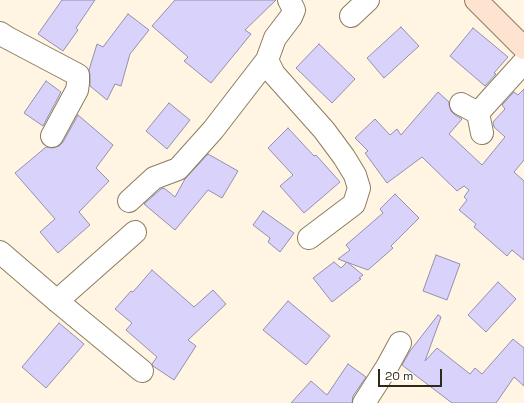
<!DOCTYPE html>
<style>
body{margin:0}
#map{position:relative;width:524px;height:403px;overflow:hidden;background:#fff5e2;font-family:"Space Grotesk",sans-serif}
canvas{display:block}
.scale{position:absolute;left:378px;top:369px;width:64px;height:18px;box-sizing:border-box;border:2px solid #2f291d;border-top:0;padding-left:5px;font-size:12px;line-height:14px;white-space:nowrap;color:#2f291d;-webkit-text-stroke:3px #fff;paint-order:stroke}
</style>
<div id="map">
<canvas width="524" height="403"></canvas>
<div class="scale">20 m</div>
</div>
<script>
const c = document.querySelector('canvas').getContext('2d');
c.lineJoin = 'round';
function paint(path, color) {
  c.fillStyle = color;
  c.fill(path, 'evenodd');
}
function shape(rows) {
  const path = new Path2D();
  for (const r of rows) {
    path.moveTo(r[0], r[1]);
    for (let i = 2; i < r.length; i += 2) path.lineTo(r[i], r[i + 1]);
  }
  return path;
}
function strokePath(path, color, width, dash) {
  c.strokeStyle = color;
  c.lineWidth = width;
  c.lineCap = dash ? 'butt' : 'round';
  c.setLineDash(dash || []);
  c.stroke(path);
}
const building = shape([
 [62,0,95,0,76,28,78,30,63,51,38,34,62,0],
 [175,0,276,0,245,30,251,34,211,83,184,61,188,57,152,26,175,0],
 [128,14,149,30,130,54,121,86,115,84,107,100,90,86,90,75,89,70,97,44,103,47,128,14],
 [401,27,419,46,384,78,367,58,401,27],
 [473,28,508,57,494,73,496,74,485,86,450,56,473,28],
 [319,44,355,79,332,103,296,68,319,44],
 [46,81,61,92,43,126,24,113,46,81],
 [524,89,524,160,514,172,524,181,524,260,512,250,507,256,474,227,476,224,459,210,467,200,464,197,469,190,464,186,457,191,422,157,387,183,365,153,368,151,355,138,375,119,390,135,397,129,401,135,438,92,449,102,449,105,451,111,455,115,462,119,449,134,482,165,505,137,494,127,493,122,505,109,502,105,514,92,518,95,524,89],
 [169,103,190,120,167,149,146,131,169,103],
 [78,115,113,145,96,168,109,181,79,212,90,225,58,253,40,232,55,219,15,173,46,147,52,148,59,146,63,142,78,115],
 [288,128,314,156,316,155,340,182,304,213,280,186,293,175,268,148,288,128],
 [208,154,238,171,222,198,208,190,175,230,144,204,161,189,164,188,175,197,185,179,208,154],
 [395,194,419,218,391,246,393,248,368,270,338,259,350,250,346,245,383,213,380,209,395,194],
 [263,211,294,233,280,252,268,242,270,238,253,225,263,211],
 [436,255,460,264,447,300,423,291,436,255],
 [334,262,341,268,347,262,363,275,359,278,361,279,332,302,313,278,334,262],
 [152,270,194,307,213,290,226,304,188,340,196,346,174,380,153,366,152,364,157,357,126,330,132,323,115,309,131,291,133,292,152,270],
 [498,282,516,299,486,332,468,315,498,282],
 [288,301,330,336,306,365,263,330,288,301],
 [438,315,441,317,425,361,437,348,470,374,475,368,482,374,513,339,524,348,524,386,514,377,496,403,452,403,402,365,410,351,438,315],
 [59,323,84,344,46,388,22,367,59,323],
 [348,364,366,377,353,396,352,403,291,403,311,381,327,395,348,364]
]);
const street = shape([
 [289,0,294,10,291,17,275,38,267,60,274,74,324,130,344,157,355,175,359,188,354,204,309,238],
 [351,16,368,0],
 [0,33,6,37,78,75,78,83,77,90,52,136],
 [461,104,478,113],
 [482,133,478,113,524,62],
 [129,201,154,178,178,169,213,130,267,60],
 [0,252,57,301,142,371],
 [57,301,135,232],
 [364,403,387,367,400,343]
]);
const secondary = shape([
 [476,0,524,48]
]);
paint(building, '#d9d2fa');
strokePath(building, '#948fae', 1);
strokePath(street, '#8c7d60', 24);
strokePath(secondary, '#8c7d60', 24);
strokePath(street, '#fff', 22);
strokePath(secondary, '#fee3d0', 22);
</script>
